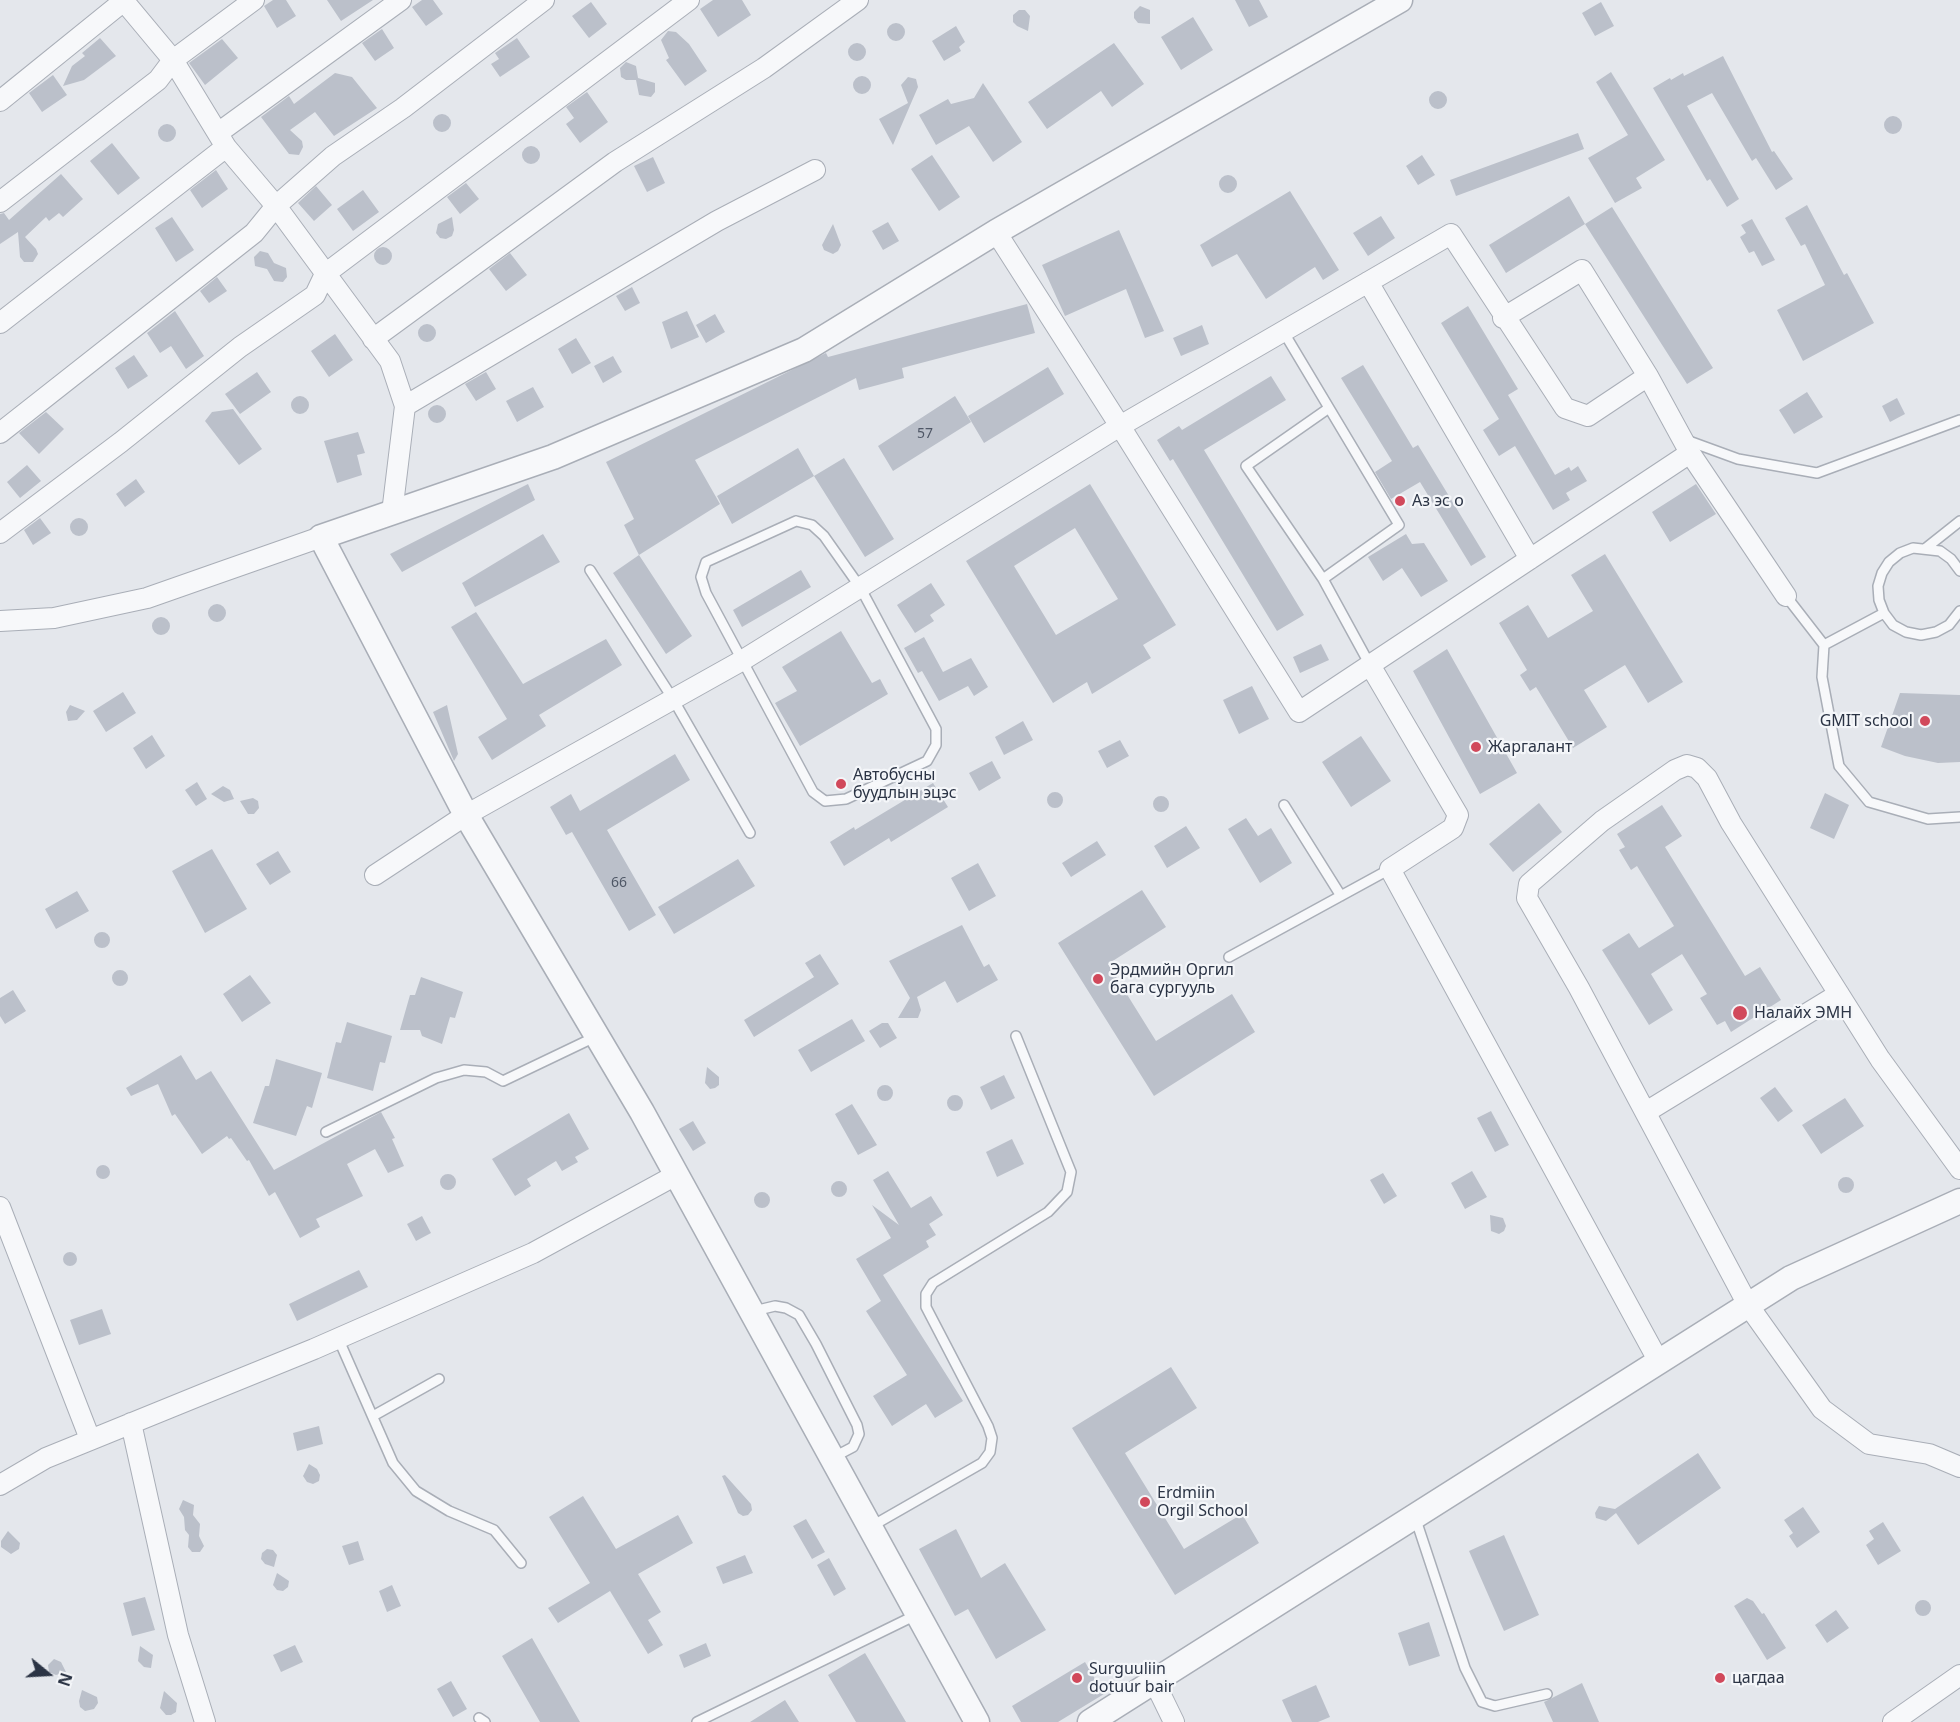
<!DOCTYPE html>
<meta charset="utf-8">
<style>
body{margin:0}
#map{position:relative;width:1960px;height:1722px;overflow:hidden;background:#e4e7ec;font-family:"Noto Sans",sans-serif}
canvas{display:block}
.north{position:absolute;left:18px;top:1644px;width:60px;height:60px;-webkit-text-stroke:4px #f4f6f9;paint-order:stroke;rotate:108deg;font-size:16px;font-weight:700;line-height:24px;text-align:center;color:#2b3445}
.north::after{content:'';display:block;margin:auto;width:21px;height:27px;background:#2b3445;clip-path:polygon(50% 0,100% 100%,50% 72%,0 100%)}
</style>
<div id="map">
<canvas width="1960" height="1722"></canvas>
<div class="north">N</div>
</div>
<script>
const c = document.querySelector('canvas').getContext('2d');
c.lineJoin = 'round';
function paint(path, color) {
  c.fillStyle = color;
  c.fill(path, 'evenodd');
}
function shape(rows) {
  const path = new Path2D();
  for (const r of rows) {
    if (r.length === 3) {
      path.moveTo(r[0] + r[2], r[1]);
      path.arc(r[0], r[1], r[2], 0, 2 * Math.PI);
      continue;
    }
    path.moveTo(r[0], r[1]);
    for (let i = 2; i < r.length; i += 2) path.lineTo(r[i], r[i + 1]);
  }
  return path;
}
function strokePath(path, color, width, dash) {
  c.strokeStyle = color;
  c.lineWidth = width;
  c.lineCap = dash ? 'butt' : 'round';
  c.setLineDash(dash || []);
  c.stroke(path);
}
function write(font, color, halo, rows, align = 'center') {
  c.font = font + ' "Noto Sans",sans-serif';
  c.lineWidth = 4.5;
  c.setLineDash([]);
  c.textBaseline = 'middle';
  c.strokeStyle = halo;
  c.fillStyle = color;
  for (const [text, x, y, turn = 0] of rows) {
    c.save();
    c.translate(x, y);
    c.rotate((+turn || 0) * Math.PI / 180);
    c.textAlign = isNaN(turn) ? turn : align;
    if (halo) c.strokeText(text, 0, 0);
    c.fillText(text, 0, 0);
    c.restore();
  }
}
const building = shape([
 [273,0,286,0,296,16,277,28,264,6],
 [327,0,373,0,341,21],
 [422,0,433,0,443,14,426,26,412,7],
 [713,0,742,0,751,15,718,37,700,9],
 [1235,0,1259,0,1268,17,1249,27],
 [591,2,607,24,589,38,572,16],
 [1601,2,1614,26,1595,36,1582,13],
 [1140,6,1150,10,1150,24,1138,23,1134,18,1134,12],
 [1019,10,1025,10,1030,16,1028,31,1017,26,1013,22,1013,15],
 [1193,17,1213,50,1181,70,1161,37],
 [896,32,9],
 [956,26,965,42,959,47,961,51,944,61,932,41],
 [382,29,394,48,375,61,362,43],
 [668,31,676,32,689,44,707,71,685,86,666,60,669,58,661,40],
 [100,38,116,56,84,80,63,86,72,66,85,56,82,53],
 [517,38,530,57,500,77,491,64,499,59,495,53],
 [222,39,238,58,205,85,189,63],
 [857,52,9],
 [1114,43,1144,84,1112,107,1101,91,1047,129,1028,102],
 [1723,56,1772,152,1774,151,1793,179,1776,190,1756,158,1752,161,1712,93,1687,106,1739,199,1727,207,1710,179,1707,181,1653,88,1670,78,1671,80,1683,73,1684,76],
 [626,62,636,66,638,78,655,83,655,92,651,97,639,95,636,80,626,80,621,77,620,68],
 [1611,72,1665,160,1636,178,1642,188,1615,203,1588,158,1628,135,1596,82],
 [335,73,352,77,377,108,334,136,315,112,290,130,302,141,303,147,299,155,289,154,261,117,289,96,294,104],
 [53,75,67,95,42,112,29,93],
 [862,85,9],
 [908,77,916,79,918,87,893,145,879,119,908,103,901,85],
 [983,83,1022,142,993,162,969,126,936,145,919,115,948,99,951,104,974,98],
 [1438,100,9],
 [587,92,608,122,580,143,566,124,574,118,566,107],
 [442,123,9],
 [1893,125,9],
 [167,133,9],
 [1578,133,1584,149,1456,196,1450,180],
 [112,143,140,178,118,195,90,161],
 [531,155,9],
 [932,155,960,197,939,211,911,169],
 [1422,155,1435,175,1418,185,1406,166],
 [653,157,665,183,647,192,634,166],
 [216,170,228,189,202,208,190,190],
 [61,174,83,199,63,217,59,213,49,221,46,217,25,237,36,249,38,254,33,262,24,262,20,257,18,232,0,244,0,214,4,213,9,220],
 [1228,184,9],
 [466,183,479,199,460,214,447,197],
 [316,186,332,205,314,221,298,203],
 [363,190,379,212,353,231,337,209],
 [1290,191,1339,270,1323,280,1315,267,1266,299,1237,254,1212,267,1200,245],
 [1569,196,1585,224,1506,273,1489,245],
 [1807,205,1844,275,1847,273,1874,323,1803,361,1777,310,1825,285,1805,244,1801,246,1785,218],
 [1612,207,1713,368,1687,384,1585,224],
 [1381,216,1395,238,1368,256,1353,233],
 [172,217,194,250,176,262,155,228],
 [452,217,454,230,452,236,446,239,440,238,436,233,438,224],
 [1752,219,1775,260,1762,266,1754,251,1749,253,1740,237,1746,233,1741,225],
 [888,222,899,241,883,250,872,231],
 [833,224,841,245,838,251,833,254,824,250,822,245],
 [1119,230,1164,331,1145,338,1126,289,1065,316,1042,265],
 [383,256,9],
 [260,251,268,253,274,263,286,268,287,277,283,282,274,281,267,269,255,266,254,257],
 [510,253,527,275,506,291,489,269],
 [217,277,227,291,209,303,200,291],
 [632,287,640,303,625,311,616,296],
 [1027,304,1035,333,902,368,904,378,859,390,856,378,695,460,720,504,639,555,624,525,634,519,606,462,826,353,828,357],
 [1468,306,1518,389,1508,395,1555,475,1569,467,1571,471,1578,466,1587,481,1566,493,1570,500,1553,510,1515,446,1499,456,1483,430,1499,419,1441,323],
 [175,311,204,356,186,369,171,346,160,353,147,333],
 [687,311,699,337,671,349,662,322],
 [715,314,725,332,706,343,696,325],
 [427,333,9],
 [1202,325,1209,344,1181,356,1173,338],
 [335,334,353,360,329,377,311,351],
 [576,338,591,363,572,374,558,349],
 [134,355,148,376,128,389,115,368],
 [613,356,622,372,603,383,594,366],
 [1363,365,1413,448,1418,445,1486,557,1471,566,1420,482,1391,499,1375,472,1392,461,1341,378],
 [1048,367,1064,394,984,443,968,416],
 [257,372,271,392,240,414,225,394],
 [486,372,496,389,476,401,465,384],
 [1271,376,1286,400,1204,450,1304,615,1277,631,1173,459,1170,461,1157,440,1179,426,1182,430],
 [533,387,544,407,517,422,506,401],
 [1807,392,1823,417,1794,434,1779,410],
 [300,405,9],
 [955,396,971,422,893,471,878,446],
 [1897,398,1905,414,1890,422,1882,406],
 [437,414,9],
 [233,409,262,449,239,465,205,421,212,412],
 [46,412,64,429,39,454,19,433],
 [358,432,365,453,357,455,362,475,337,483,324,441],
 [798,448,814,476,732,524,717,496],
 [844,458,894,539,865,557,814,476],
 [27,465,41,481,20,498,7,482],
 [136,479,145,492,125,507,116,494],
 [528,484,535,500,402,572,390,554],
 [1090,484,1176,625,1143,645,1151,658,1092,694,1087,682,1053,703,966,561],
 [1075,528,1118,599,1056,635,1014,566],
 [1696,484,1716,514,1670,542,1652,512],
 [79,527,9],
 [40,518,51,533,33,545,24,530],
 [543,534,560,562,475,607,462,583],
 [1406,534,1412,544,1424,543,1448,581,1421,597,1402,568,1383,581,1368,557],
 [1605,554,1683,682,1648,703,1625,665,1584,690,1607,727,1573,748,1536,687,1530,691,1520,675,1527,670,1499,623,1528,605,1548,638,1593,611,1571,575],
 [639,555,692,636,666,654,613,573],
 [801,570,811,587,742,627,733,610],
 [931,583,945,605,930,615,934,621,915,633,897,605],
 [217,613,9],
 [476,612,523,684,606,639,622,665,539,715,546,726,492,760,478,737,507,719,451,627],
 [161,626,9],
 [841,631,872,683,880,679,888,694,800,746,775,703,797,691,782,667],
 [924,637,943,672,971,658,988,687,974,696,968,686,939,701,922,671,918,673,904,648],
 [1321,644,1329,660,1300,673,1293,657],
 [1447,649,1517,773,1480,794,1413,671],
 [1252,686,1269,719,1239,734,1223,700],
 [123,692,136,713,106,732,93,711],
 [1900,693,1960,695,1960,762,1938,763,1905,756,1881,747],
 [70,705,85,711,77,720,68,721,66,712],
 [447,705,458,754,454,761,433,712],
 [1023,721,1033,740,1004,755,995,737],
 [152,735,165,756,146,769,133,748],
 [1361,736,1391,781,1351,807,1322,762],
 [1120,740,1129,756,1107,768,1098,751],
 [675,754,690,780,607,830,656,915,629,931,572,832,566,835,550,807,571,794,580,811],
 [992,761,1001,778,979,791,969,773],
 [197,782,207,799,196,806,185,790],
 [933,783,948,807,891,842,889,838,844,866,830,842,854,827,855,830],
 [223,786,230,790,234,799,224,802,211,794],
 [1055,800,8],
 [1825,793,1849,805,1834,839,1810,828],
 [1161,804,8],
 [253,798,258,801,259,808,254,814,248,814,240,801],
 [1539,803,1562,832,1513,872,1489,844],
 [1662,805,1682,836,1665,847,1745,976,1760,967,1781,1000,1731,1032,1725,1021,1717,1025,1700,998,1707,994,1682,954,1651,974,1673,1010,1649,1025,1602,950,1629,933,1639,948,1674,926,1637,866,1631,870,1619,850,1625,847,1617,834],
 [1246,818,1258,836,1271,828,1292,863,1260,883,1228,829],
 [1186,826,1200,848,1167,868,1154,846],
 [1097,841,1106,855,1071,877,1062,863],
 [212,849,247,909,205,933,172,871],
 [278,851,291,872,270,885,256,864],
 [738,859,755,886,674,934,658,907],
 [978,863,996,896,969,911,951,878],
 [1142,890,1166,927,1108,964,1156,1041,1232,994,1255,1032,1154,1096,1058,943],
 [77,891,89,911,56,929,45,909],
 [962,925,984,967,989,964,998,980,957,1003,945,981,917,997,921,1010,918,1018,898,1018,910,998,889,961],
 [102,940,8],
 [820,954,839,984,754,1037,744,1020,814,977,805,963],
 [120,978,8],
 [250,975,271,1003,242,1022,223,994],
 [421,977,463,992,455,1018,450,1017,442,1044,422,1036,420,1030,400,1030,410,995,415,995],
 [13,990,26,1011,5,1024,0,1016,0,998],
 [852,1019,865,1041,811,1072,798,1050],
 [347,1022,392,1036,385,1063,380,1062,373,1091,327,1078,336,1042,341,1043],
 [882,1023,888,1023,897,1038,880,1048,869,1031],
 [181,1055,196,1080,211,1071,274,1170,381,1112,395,1138,392,1139,404,1166,388,1173,375,1149,347,1164,363,1196,316,1219,320,1227,300,1238,275,1192,269,1196,249,1160,247,1161,231,1138,229,1139,227,1136,202,1154,175,1114,172,1116,158,1084,131,1096,126,1088],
 [276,1059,322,1073,312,1108,307,1106,296,1136,253,1123,265,1086,269,1086],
 [707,1067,719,1077,719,1085,715,1088,710,1089,705,1083],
 [1004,1075,1015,1098,991,1110,980,1087],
 [885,1093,8],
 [1775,1087,1793,1111,1778,1122,1760,1098],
 [955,1103,8],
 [1845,1098,1864,1126,1821,1154,1802,1125],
 [852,1104,877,1145,858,1155,835,1114],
 [1491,1111,1509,1145,1495,1152,1477,1118],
 [569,1113,589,1149,575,1157,578,1162,562,1171,556,1161,527,1179,531,1186,515,1196,492,1159],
 [693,1121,706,1143,693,1151,679,1129],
 [1012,1139,1024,1164,997,1177,986,1152],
 [103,1172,7],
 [888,1171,911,1208,931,1196,943,1215,929,1224,936,1235,926,1241,929,1247,883,1275,963,1401,935,1418,926,1404,892,1426,873,1396,907,1375,866,1311,881,1301,856,1259,891,1238,872,1205,899,1225,873,1180],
 [1472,1171,1487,1197,1465,1209,1451,1183],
 [1383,1173,1397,1196,1384,1204,1370,1180],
 [448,1182,8],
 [1846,1185,8],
 [839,1189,8],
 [762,1200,8],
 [1490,1215,1503,1218,1506,1226,1504,1231,1499,1234,1491,1231],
 [422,1216,431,1233,416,1241,407,1224],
 [70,1259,7],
 [359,1270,368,1287,297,1321,289,1304],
 [102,1309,111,1334,79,1345,70,1320],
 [1171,1367,1197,1408,1125,1453,1184,1549,1242,1514,1259,1543,1175,1595,1072,1428],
 [319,1426,323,1444,297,1451,293,1433],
 [1698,1453,1721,1488,1638,1545,1616,1513,1606,1521,1596,1518,1595,1513,1599,1506,1615,1509],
 [309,1464,317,1469,320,1475,319,1481,313,1484,307,1482,303,1476],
 [725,1475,751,1504,752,1510,748,1515,743,1516,738,1513,722,1476],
 [583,1496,616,1549,678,1515,693,1543,638,1574,661,1612,648,1620,663,1645,648,1654,610,1591,558,1623,548,1608,590,1583,549,1517],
 [183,1500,194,1505,193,1515,200,1524,199,1536,204,1546,200,1552,192,1552,188,1547,189,1535,185,1530,184,1517,179,1509],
 [1803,1507,1820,1532,1797,1548,1789,1536,1793,1533,1784,1520],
 [806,1519,825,1552,812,1559,793,1526],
 [1883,1522,1901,1551,1878,1565,1866,1545,1874,1539,1869,1531],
 [956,1529,981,1578,1005,1563,1046,1630,996,1659,968,1609,955,1616,919,1549],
 [8,1531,20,1543,19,1549,11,1554,1,1547,1,1541],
 [1504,1535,1539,1615,1504,1631,1469,1551],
 [358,1541,364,1560,349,1565,342,1546],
 [267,1549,273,1550,277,1555,274,1567,265,1564,261,1559,262,1553],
 [745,1555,753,1573,723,1584,716,1567],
 [829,1558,846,1589,834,1596,817,1565],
 [277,1573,289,1581,288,1587,283,1591,277,1590,273,1585],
 [392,1585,401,1606,387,1612,379,1591],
 [145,1597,155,1630,132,1636,123,1603],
 [1747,1598,1753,1601,1762,1614,1764,1613,1786,1648,1767,1660,1734,1606],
 [1923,1608,8],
 [1836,1610,1849,1628,1827,1643,1815,1625],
 [1429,1622,1440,1656,1409,1666,1398,1633],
 [532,1638,580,1722,540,1722,502,1656],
 [706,1643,711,1656,684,1668,679,1655],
 [295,1645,303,1662,281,1672,273,1655],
 [140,1646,153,1655,151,1668,144,1667,138,1661],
 [865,1653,906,1722,856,1722,828,1675],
 [54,1659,61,1662,66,1672,56,1675,49,1672,48,1665],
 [1085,1662,1104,1694,1058,1722,1021,1722,1012,1706],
 [451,1681,467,1709,453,1717,437,1689],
 [1582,1683,1599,1722,1553,1722,1544,1702],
 [1316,1685,1330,1717,1318,1722,1292,1722,1282,1700],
 [82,1690,97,1697,98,1703,94,1709,85,1711,80,1707,79,1701],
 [164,1691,177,1703,176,1712,171,1715,166,1715,160,1708],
 [785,1700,799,1722,750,1722]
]);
const service = shape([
 [1283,331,1399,525,1323,579,1370,665],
 [1686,440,1738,459,1817,473,1960,420],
 [796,521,812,525,824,536,860,587,936,729,936,745,927,761,846,799,825,801,813,792,706,593,701,577,706,562,796,521],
 [1926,548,1960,521],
 [590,570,673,699,750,833],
 [1960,571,1951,559,1940,551,1913,548,1900,553,1889,562,1882,573,1878,586,1879,600,1884,613,1893,625,1906,632,1921,635,1936,632,1949,625,1960,611],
 [1323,579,1246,466,1329,408],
 [1786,596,1824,645,1884,613],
 [1824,645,1822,677,1839,766,1869,802,1928,819,1960,817],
 [1284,805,1341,896],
 [1229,957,1390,869],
 [326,1132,436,1078,464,1070,486,1072,503,1081,595,1037],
 [754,1311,775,1306,786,1308,799,1315,816,1344,857,1425,859,1434,853,1447,834,1457],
 [338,1338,393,1463,416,1491,449,1511,494,1530,521,1563],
 [373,1416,439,1379],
 [1415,1517,1465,1668,1482,1702,1495,1706,1547,1694],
 [872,1526,982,1463,990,1452,992,1438,988,1426,926,1307,926,1294,933,1283,1048,1212,1067,1192,1071,1172,1016,1036],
 [479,1718,485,1722],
 [697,1722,918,1614]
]);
const minor = shape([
 [123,0,173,60,226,147,276,206,390,361,405,406,392,513],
 [0,101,125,0],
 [218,133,401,0],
 [0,202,158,80,173,60,254,0],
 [1368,282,1530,559],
 [1503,318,1582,270,1648,376],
 [0,323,226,147],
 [373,339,615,162,764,68,858,0],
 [405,406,717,221,815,170],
 [0,433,254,233,276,206,333,156,403,108,544,0],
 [1690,453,1786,596],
 [0,533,121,442,240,347,315,295,325,274,689,0],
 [0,621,54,618,147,598,321,537],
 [1370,665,1458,815,1453,828,1390,869,1659,1362],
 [375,875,466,815,743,660,1120,426,1451,234,1565,408,1588,416,1648,376,1690,453,1299,712,1120,426,996,232],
 [1646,1112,1839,994],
 [1960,1169,1880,1059,1731,823,1707,778,1697,768,1687,765,1675,770,1602,821,1529,884,1527,898,1579,988,1748,1305,1822,1409,1869,1444,1929,1454,1960,1467],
 [0,1207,90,1439],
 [131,1423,178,1635,205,1722],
 [0,1485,46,1458,314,1349,533,1253,676,1175],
 [1154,1681,1174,1722],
 [1893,1722,1960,1675]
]);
const tertiary = shape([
 [977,1722,642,1112,466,815,321,537,553,457,804,350,996,232,1400,0],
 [1090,1722,1791,1278,1960,1201]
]);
const markers = [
 [1400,501,6,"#d1495b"],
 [1925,721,6,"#d1495b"],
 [1476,747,6,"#d1495b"],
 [841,784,6,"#d1495b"],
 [1098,979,6,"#d1495b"],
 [1740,1013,8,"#d1495b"],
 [1145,1502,6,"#d1495b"],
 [1077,1678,6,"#d1495b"],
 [1720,1678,6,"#d1495b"]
];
const numberNames = [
 ["57",925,434],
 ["66",619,883]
];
const poiNames = [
 ["Аз эс о",1412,501],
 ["GMIT school",1913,721,"right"],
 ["Жаргалант",1488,747],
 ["Автобусны",853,775],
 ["буудлын эцэс",853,793],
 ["Эрдмийн Оргил",1110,970],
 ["бага сургууль",1110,988],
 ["Налайх ЭМН",1754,1013],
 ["Erdmiin",1157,1493],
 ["Orgil School",1157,1511],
 ["Surguuliin",1089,1669],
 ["dotuur bair",1089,1687],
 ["цагдаа",1732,1678]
];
paint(building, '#bbc0ca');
strokePath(service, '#a9aeb7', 12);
strokePath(minor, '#a9aeb7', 22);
strokePath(tertiary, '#a9aeb7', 27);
strokePath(service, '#f7f8fa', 9);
strokePath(minor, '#f7f8fa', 20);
strokePath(tertiary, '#f7f8fa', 24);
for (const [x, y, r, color] of markers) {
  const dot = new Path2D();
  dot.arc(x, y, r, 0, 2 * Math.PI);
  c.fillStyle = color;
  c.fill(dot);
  strokePath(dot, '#f4f6f9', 2);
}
write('14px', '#4f5766', null, numberNames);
write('16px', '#2b3445', '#f4f6f9', poiNames, 'left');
</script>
